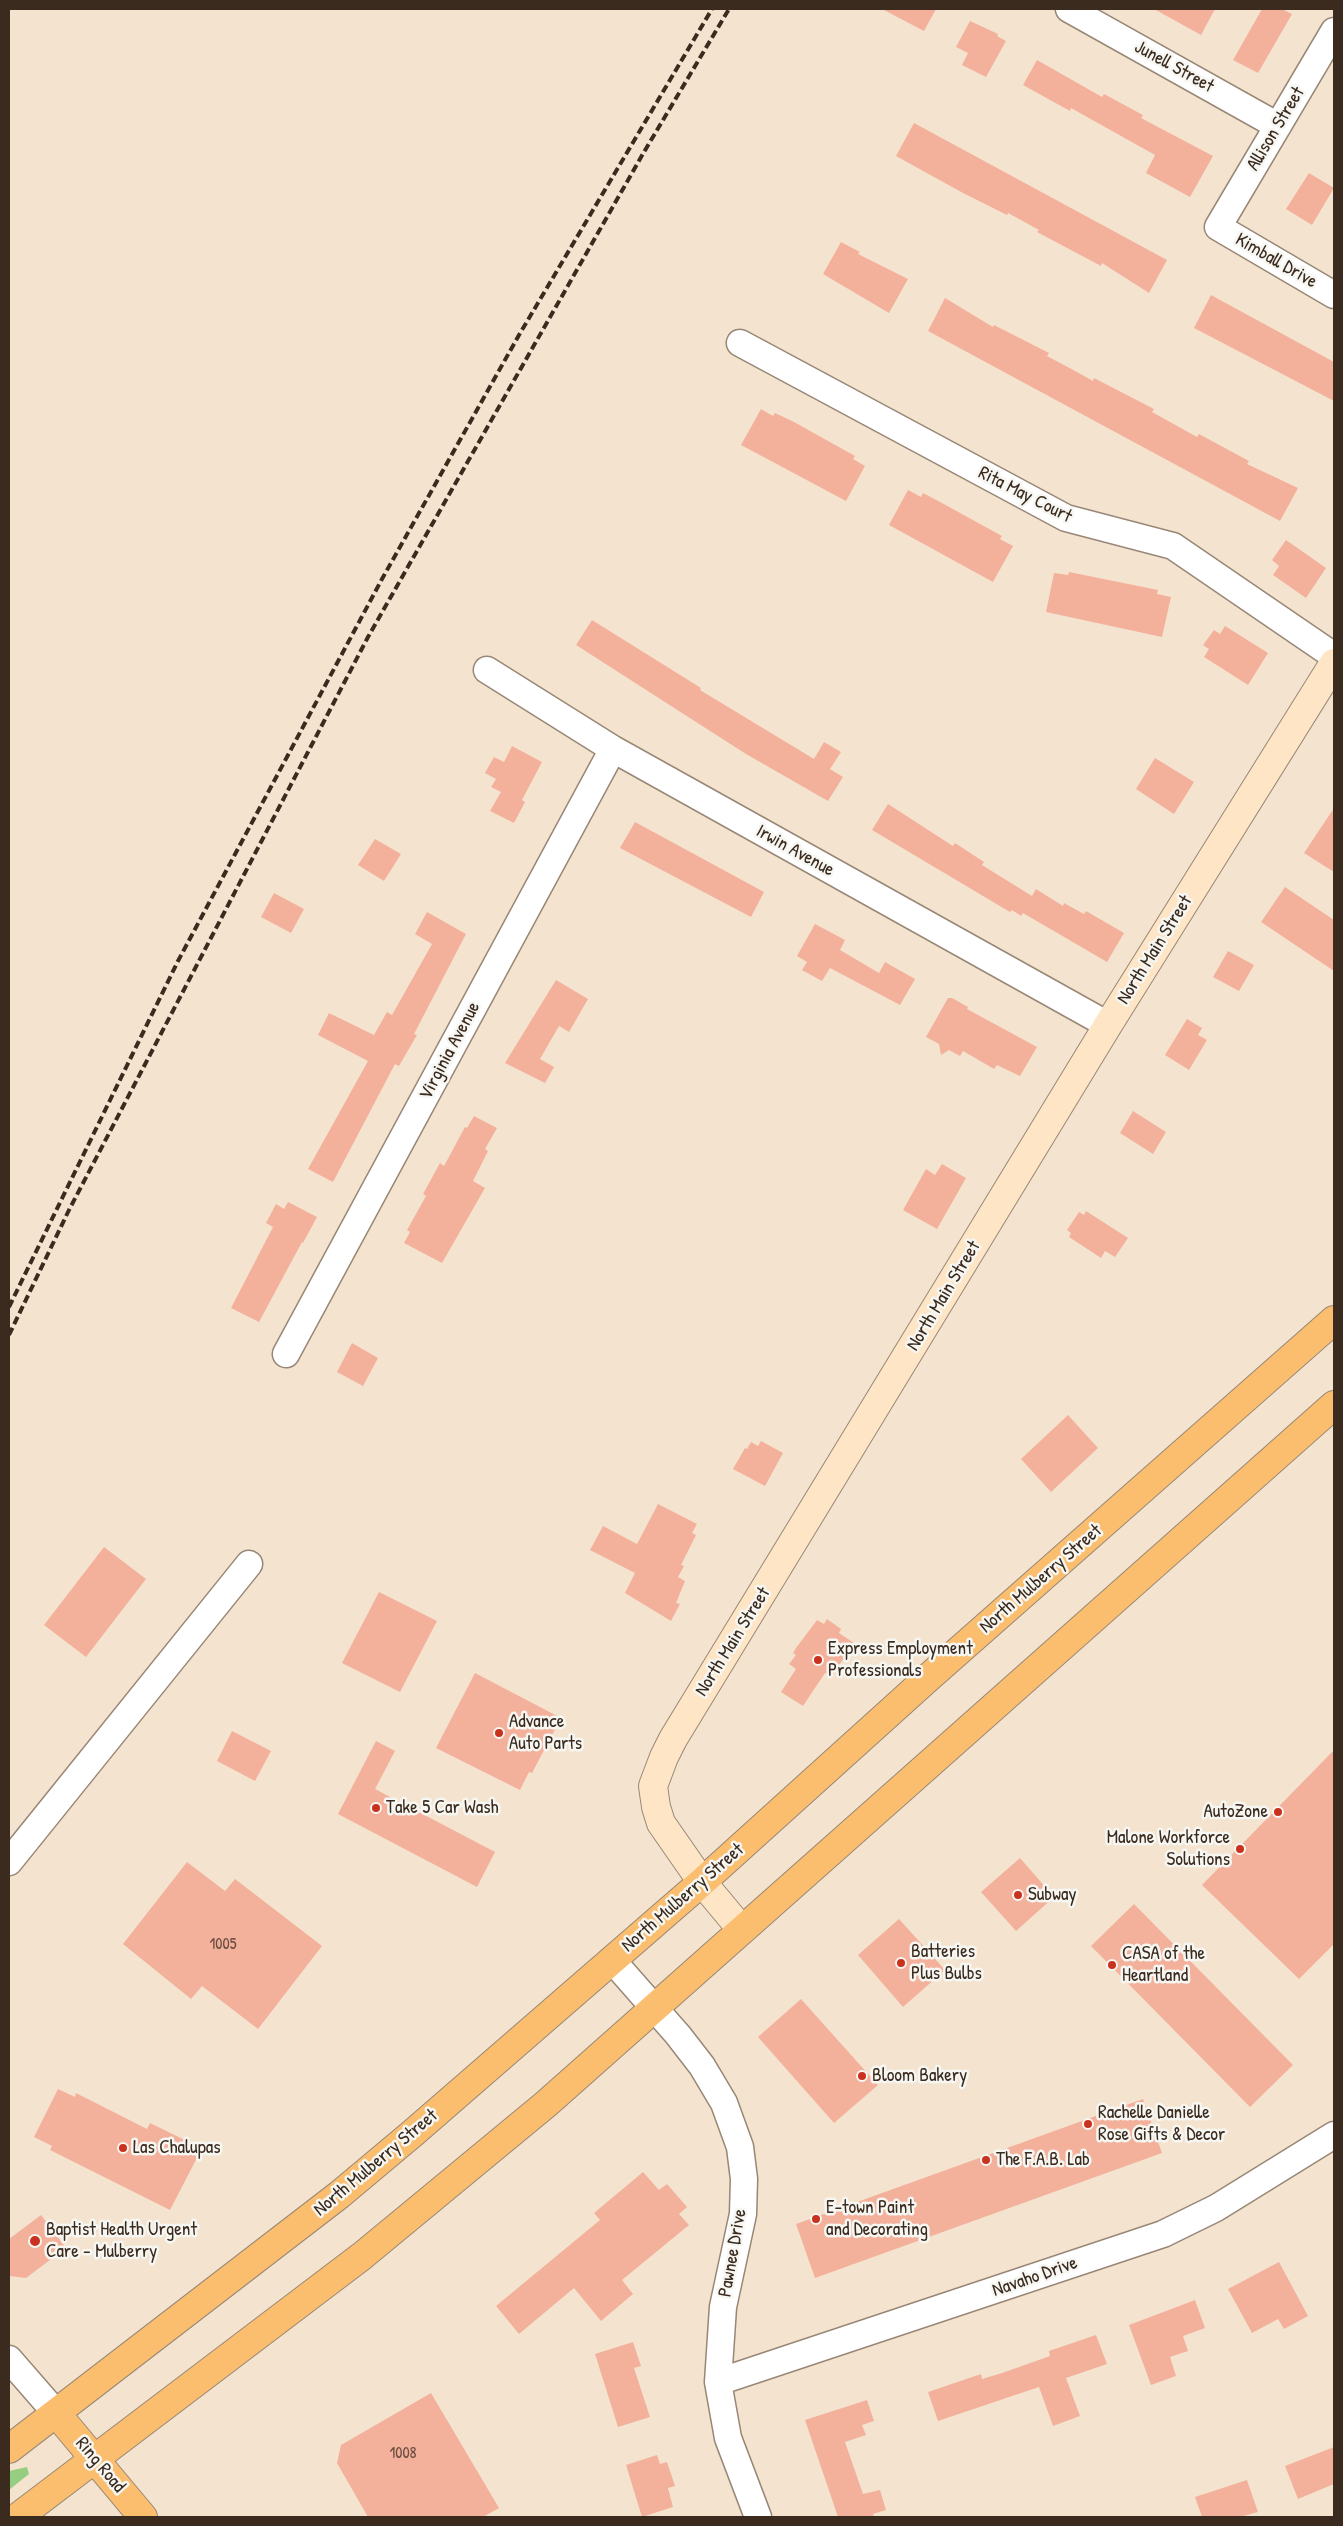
<!DOCTYPE html>
<style>
body{margin:0}
#map{position:relative;width:1343px;height:2526px;overflow:hidden;background:#f4e4cf;font-family:"Patrick Hand",sans-serif}
canvas{display:block}
.frame{position:absolute;inset:0;border:10px solid #3b2a1e;pointer-events:none}
</style>
<div id="map">
<canvas width="1343" height="2526"></canvas>
<div class="frame"></div>
</div>
<script>
const c = document.querySelector('canvas').getContext('2d');
c.lineJoin = 'round';
function paint(path, color) {
  c.fillStyle = color;
  c.fill(path, 'evenodd');
}
function shape(rows) {
  const path = new Path2D();
  for (const r of rows) {
    path.moveTo(r[0], r[1]);
    for (let i = 2; i < r.length; i += 2) path.lineTo(r[i], r[i + 1]);
  }
  return path;
}
function strokePath(path, color, width, dash) {
  c.strokeStyle = color;
  c.lineWidth = width;
  c.lineCap = dash ? 'butt' : 'round';
  c.setLineDash(dash || []);
  c.stroke(path);
}
function write(font, color, halo, rows, align = 'center') {
  c.font = font + ' "Patrick Hand",sans-serif';
  c.lineWidth = 5;
  c.setLineDash([]);
  c.textBaseline = 'middle';
  c.strokeStyle = halo;
  c.fillStyle = color;
  for (const [text, x, y, turn = 0] of rows) {
    c.save();
    c.translate(x, y);
    c.rotate((+turn || 0) * Math.PI / 180);
    c.textAlign = isNaN(turn) ? turn : align;
    if (halo) c.strokeText(text, 0, 0);
    c.fillText(text, 0, 0);
    c.restore();
  }
}
const green = shape([
 [27,2467,29,2474,9,2490,9,2471]
]);
const building = shape([
 [882,9,936,9,924,31],
 [1154,9,1215,9,1201,35],
 [1262,9,1282,9,1292,14,1258,73,1233,60],
 [970,21,998,34,997,36,1006,41,986,77,962,65,968,53,956,47],
 [1037,60,1102,97,1104,94,1143,115,1141,118,1213,156,1190,197,1146,173,1155,155,1071,108,1070,111,1023,85],
 [914,123,1167,260,1149,293,1102,263,1101,266,1037,232,1039,230,1008,213,1007,215,963,193,896,156],
 [1309,173,1334,188,1312,225,1286,209],
 [841,242,860,252,858,254,908,279,889,313,823,274],
 [1211,295,1334,362,1334,401,1194,328],
 [945,298,993,327,994,325,1049,353,1047,356,1077,372,1093,381,1094,378,1154,409,1152,412,1197,437,1199,434,1249,461,1247,464,1298,488,1280,521,928,331],
 [761,409,773,416,775,413,794,422,855,456,853,459,865,466,846,501,741,445],
 [908,490,921,497,923,493,942,503,1002,536,1000,539,1013,546,993,582,889,525],
 [1286,540,1326,568,1306,598,1273,575,1279,566,1272,560],
 [1069,572,1158,590,1157,594,1171,597,1162,637,1046,612,1054,573,1068,575],
 [592,620,701,688,700,690,814,759,824,742,841,752,830,769,843,777,828,801,746,754,576,645],
 [1225,626,1268,653,1248,685,1204,657,1209,649,1203,645,1214,630,1220,634],
 [512,746,542,762,522,800,525,802,514,823,490,811,501,792,491,787,496,779,485,773,494,757,504,762],
 [1155,758,1194,782,1174,814,1136,789],
 [888,804,953,846,955,843,984,862,982,865,1032,896,1036,889,1063,906,1064,903,1084,914,1086,911,1124,933,1107,962,1023,913,1021,916,1012,910,1010,912,872,830],
 [1334,808,1334,872,1304,853],
 [635,822,764,892,751,917,620,848],
 [375,839,401,854,384,881,358,865],
 [1285,887,1334,920,1334,971,1261,922],
 [274,893,304,909,291,933,261,917],
 [427,912,466,934,414,1034,417,1035,399,1066,395,1064,333,1182,308,1169,368,1061,318,1035,329,1013,374,1035,387,1012,392,1015,432,944,415,934],
 [815,924,845,940,840,950,879,973,885,962,915,979,900,1005,830,968,822,981,802,970,807,962,797,956],
 [1228,951,1254,965,1239,991,1213,977],
 [556,980,588,999,569,1032,559,1026,540,1059,554,1067,545,1083,505,1063],
 [948,998,952,998,968,1007,967,1009,1037,1047,1020,1076,997,1065,994,1069,963,1051,960,1056,949,1050,941,1055,939,1044,926,1037],
 [1187,1019,1202,1028,1198,1035,1207,1040,1189,1070,1165,1055],
 [1133,1111,1166,1132,1153,1154,1120,1133],
 [474,1116,497,1128,485,1149,488,1151,473,1181,485,1188,442,1263,404,1243,410,1232,407,1230,426,1196,423,1194,440,1163,444,1166,465,1127,467,1128],
 [942,1164,966,1178,937,1229,903,1210,926,1169,935,1175],
 [288,1202,317,1217,303,1243,302,1242,259,1322,231,1308,273,1227,266,1223,276,1204,284,1209],
 [1086,1211,1128,1238,1115,1257,1105,1251,1101,1258,1069,1237,1071,1233,1067,1230,1079,1212,1084,1215],
 [352,1343,378,1358,363,1386,337,1372],
 [1068,1415,1098,1448,1051,1492,1021,1459],
 [761,1441,783,1453,765,1486,733,1469,745,1448,747,1449,751,1442,758,1446],
 [658,1504,697,1524,692,1533,696,1535,681,1565,684,1566,678,1577,685,1581,676,1603,680,1604,671,1621,625,1593,635,1573,590,1550,603,1526,637,1544],
 [104,1547,146,1579,86,1657,44,1625],
 [379,1592,437,1621,400,1692,342,1663],
 [827,1619,841,1629,839,1633,854,1643,831,1677,825,1673,803,1706,781,1692,796,1669,789,1664,796,1655,793,1653,796,1648,817,1620,824,1624],
 [475,1673,561,1718,532,1773,529,1772,520,1790,436,1748],
 [232,1731,271,1751,255,1781,217,1761],
 [376,1741,395,1751,375,1789,495,1852,477,1887,338,1814],
 [1334,1750,1334,1944,1299,1979,1202,1885],
 [1020,1858,1054,1897,1016,1931,981,1892],
 [187,1862,225,1891,235,1879,322,1946,258,2029,202,1986,191,1999,123,1944],
 [1134,1904,1293,2065,1250,2107,1091,1946],
 [899,1919,945,1970,903,2007,858,1955],
 [801,1999,878,2085,834,2123,758,2037],
 [58,2089,75,2097,76,2093,147,2129,150,2123,197,2146,194,2152,199,2154,170,2210,50,2150,52,2146,34,2137],
 [1143,2099,1162,2153,815,2278,796,2224],
 [643,2172,659,2190,667,2184,687,2207,679,2214,689,2225,622,2280,633,2294,601,2321,574,2288,519,2334,496,2306,600,2220,594,2213],
 [41,2215,66,2248,26,2278,9,2276,9,2239],
 [1279,2262,1308,2316,1284,2329,1278,2319,1252,2333,1228,2289],
 [1195,2300,1205,2328,1183,2336,1188,2351,1170,2357,1176,2376,1151,2385,1129,2325],
 [1096,2335,1107,2364,1066,2378,1080,2416,1053,2426,1039,2387,938,2421,928,2392,981,2374,982,2379,1002,2373,1050,2356,1049,2351],
 [633,2342,641,2366,634,2368,650,2417,618,2427,595,2354],
 [431,2393,499,2508,483,2517,368,2517,337,2463,341,2445],
 [867,2400,874,2421,862,2425,866,2435,845,2442,863,2494,880,2490,886,2510,873,2514,874,2517,838,2517,805,2420],
 [1334,2447,1334,2484,1298,2499,1285,2466],
 [657,2455,660,2464,667,2462,675,2486,668,2488,673,2507,642,2517,626,2465],
 [1247,2480,1258,2512,1240,2517,1202,2517,1195,2497]
]);
const street = shape([
 [1069,9,1278,126],
 [1334,31,1218,227,1334,295],
 [740,343,1066,518,1173,546,1334,656],
 [487,670,613,749,1108,1025],
 [286,1354,613,749],
 [9,1862,249,1564],
 [612,1960,678,2035,702,2066,724,2103,740,2147,744,2179,743,2214,723,2307,718,2382,728,2438,758,2517],
 [9,2359,56,2413],
 [718,2382,1163,2234,1216,2208,1334,2135]
]);
const secondary = shape([
 [742,1930,702,1882,661,1823,656,1807,653,1786,664,1757,673,1739,1108,1025,1334,663]
]);
const primary = shape([
 [56,2413,143,2517],
 [9,2449,339,2195,413,2133,702,1882,929,1677,1334,1320],
 [18,2517,362,2256,546,2104,1334,1405]
]);
const rail = shape([
 [9,1307,178,961,382,579,519,335,712,9],
 [9,1335,69,1210,368,637,644,152,729,9]
]);
const markers = [
 [818,1660,5,"#c8321e"],
 [499,1733,5,"#c8321e"],
 [376,1808,5,"#c8321e"],
 [1278,1812,5,"#c8321e"],
 [1240,1849,5,"#c8321e"],
 [1018,1895,5,"#c8321e"],
 [901,1963,5,"#c8321e"],
 [1112,1965,5,"#c8321e"],
 [862,2076,5,"#c8321e"],
 [1088,2124,5,"#c8321e"],
 [123,2148,5,"#c8321e"],
 [986,2160,5,"#c8321e"],
 [816,2219,5,"#c8321e"],
 [35,2241,6,"#c8321e"]
];
const numberNames = [
 ["1005",223,1945],
 ["1008",403,2454]
];
const streetNames = [
 ["Junell Street",1174,67,29],
 ["Allison Street",1276,129,-59],
 ["Kimball Drive",1276,261,30],
 ["Rita May Court",1025,495,27],
 ["Irwin Avenue",795,851,29],
 ["North Main Street",1155,950,-58],
 ["Virginia Avenue",450,1051,-62],
 ["North Main Street",944,1296,-59],
 ["North Mulberry Street",1041,1579,-41],
 ["North Main Street",733,1642,-58],
 ["North Mulberry Street",683,1898,-41],
 ["North Mulberry Street",376,2163,-40],
 ["Pawnee Drive",733,2253,-80],
 ["Navaho Drive",1035,2277,-19],
 ["Ring Road",100,2465,50]
];
const poiNames = [
 ["Express Employment",828,1649],
 ["Professionals",828,1671],
 ["Advance",509,1722],
 ["Auto Parts",509,1744],
 ["Take 5 Car Wash",386,1808],
 ["AutoZone",1268,1812,"right"],
 ["Malone Workforce",1230,1838,"right"],
 ["Solutions",1230,1860,"right"],
 ["Subway",1028,1895],
 ["Batteries",911,1952],
 ["Plus Bulbs",911,1974],
 ["CASA of the",1122,1954],
 ["Heartland",1122,1976],
 ["Bloom Bakery",872,2076],
 ["Rachelle Danielle",1098,2113],
 ["Rose Gifts & Decor",1098,2135],
 ["Las Chalupas",133,2148],
 ["The F.A.B. Lab",996,2160],
 ["E-town Paint",826,2208],
 ["and Decorating",826,2230],
 ["Baptist Health Urgent",46,2230],
 ["Care - Mulberry",46,2252]
];
paint(green, '#96ce81');
paint(building, '#f3b19c');
strokePath(street, '#988776', 29);
strokePath(secondary, '#988776', 30);
strokePath(primary, '#988776', 30);
strokePath(street, '#fff', 26);
strokePath(secondary, '#fde5c5', 28);
strokePath(primary, '#fabe6e', 28);
strokePath(rail, '#3b2a1e', 4, [8, 4]);
for (const [x, y, r, color] of markers) {
  const dot = new Path2D();
  dot.arc(x, y, r, 0, 2 * Math.PI);
  c.fillStyle = color;
  c.fill(dot);
  strokePath(dot, '#f6f6f2', 2);
}
write('16px', '#694c3e', null, numberNames);
write('19px', '#3b2a1e', '#f6f6f2', streetNames);
write('19px', '#3b2a1e', '#f6f6f2', poiNames, 'left');
</script>
